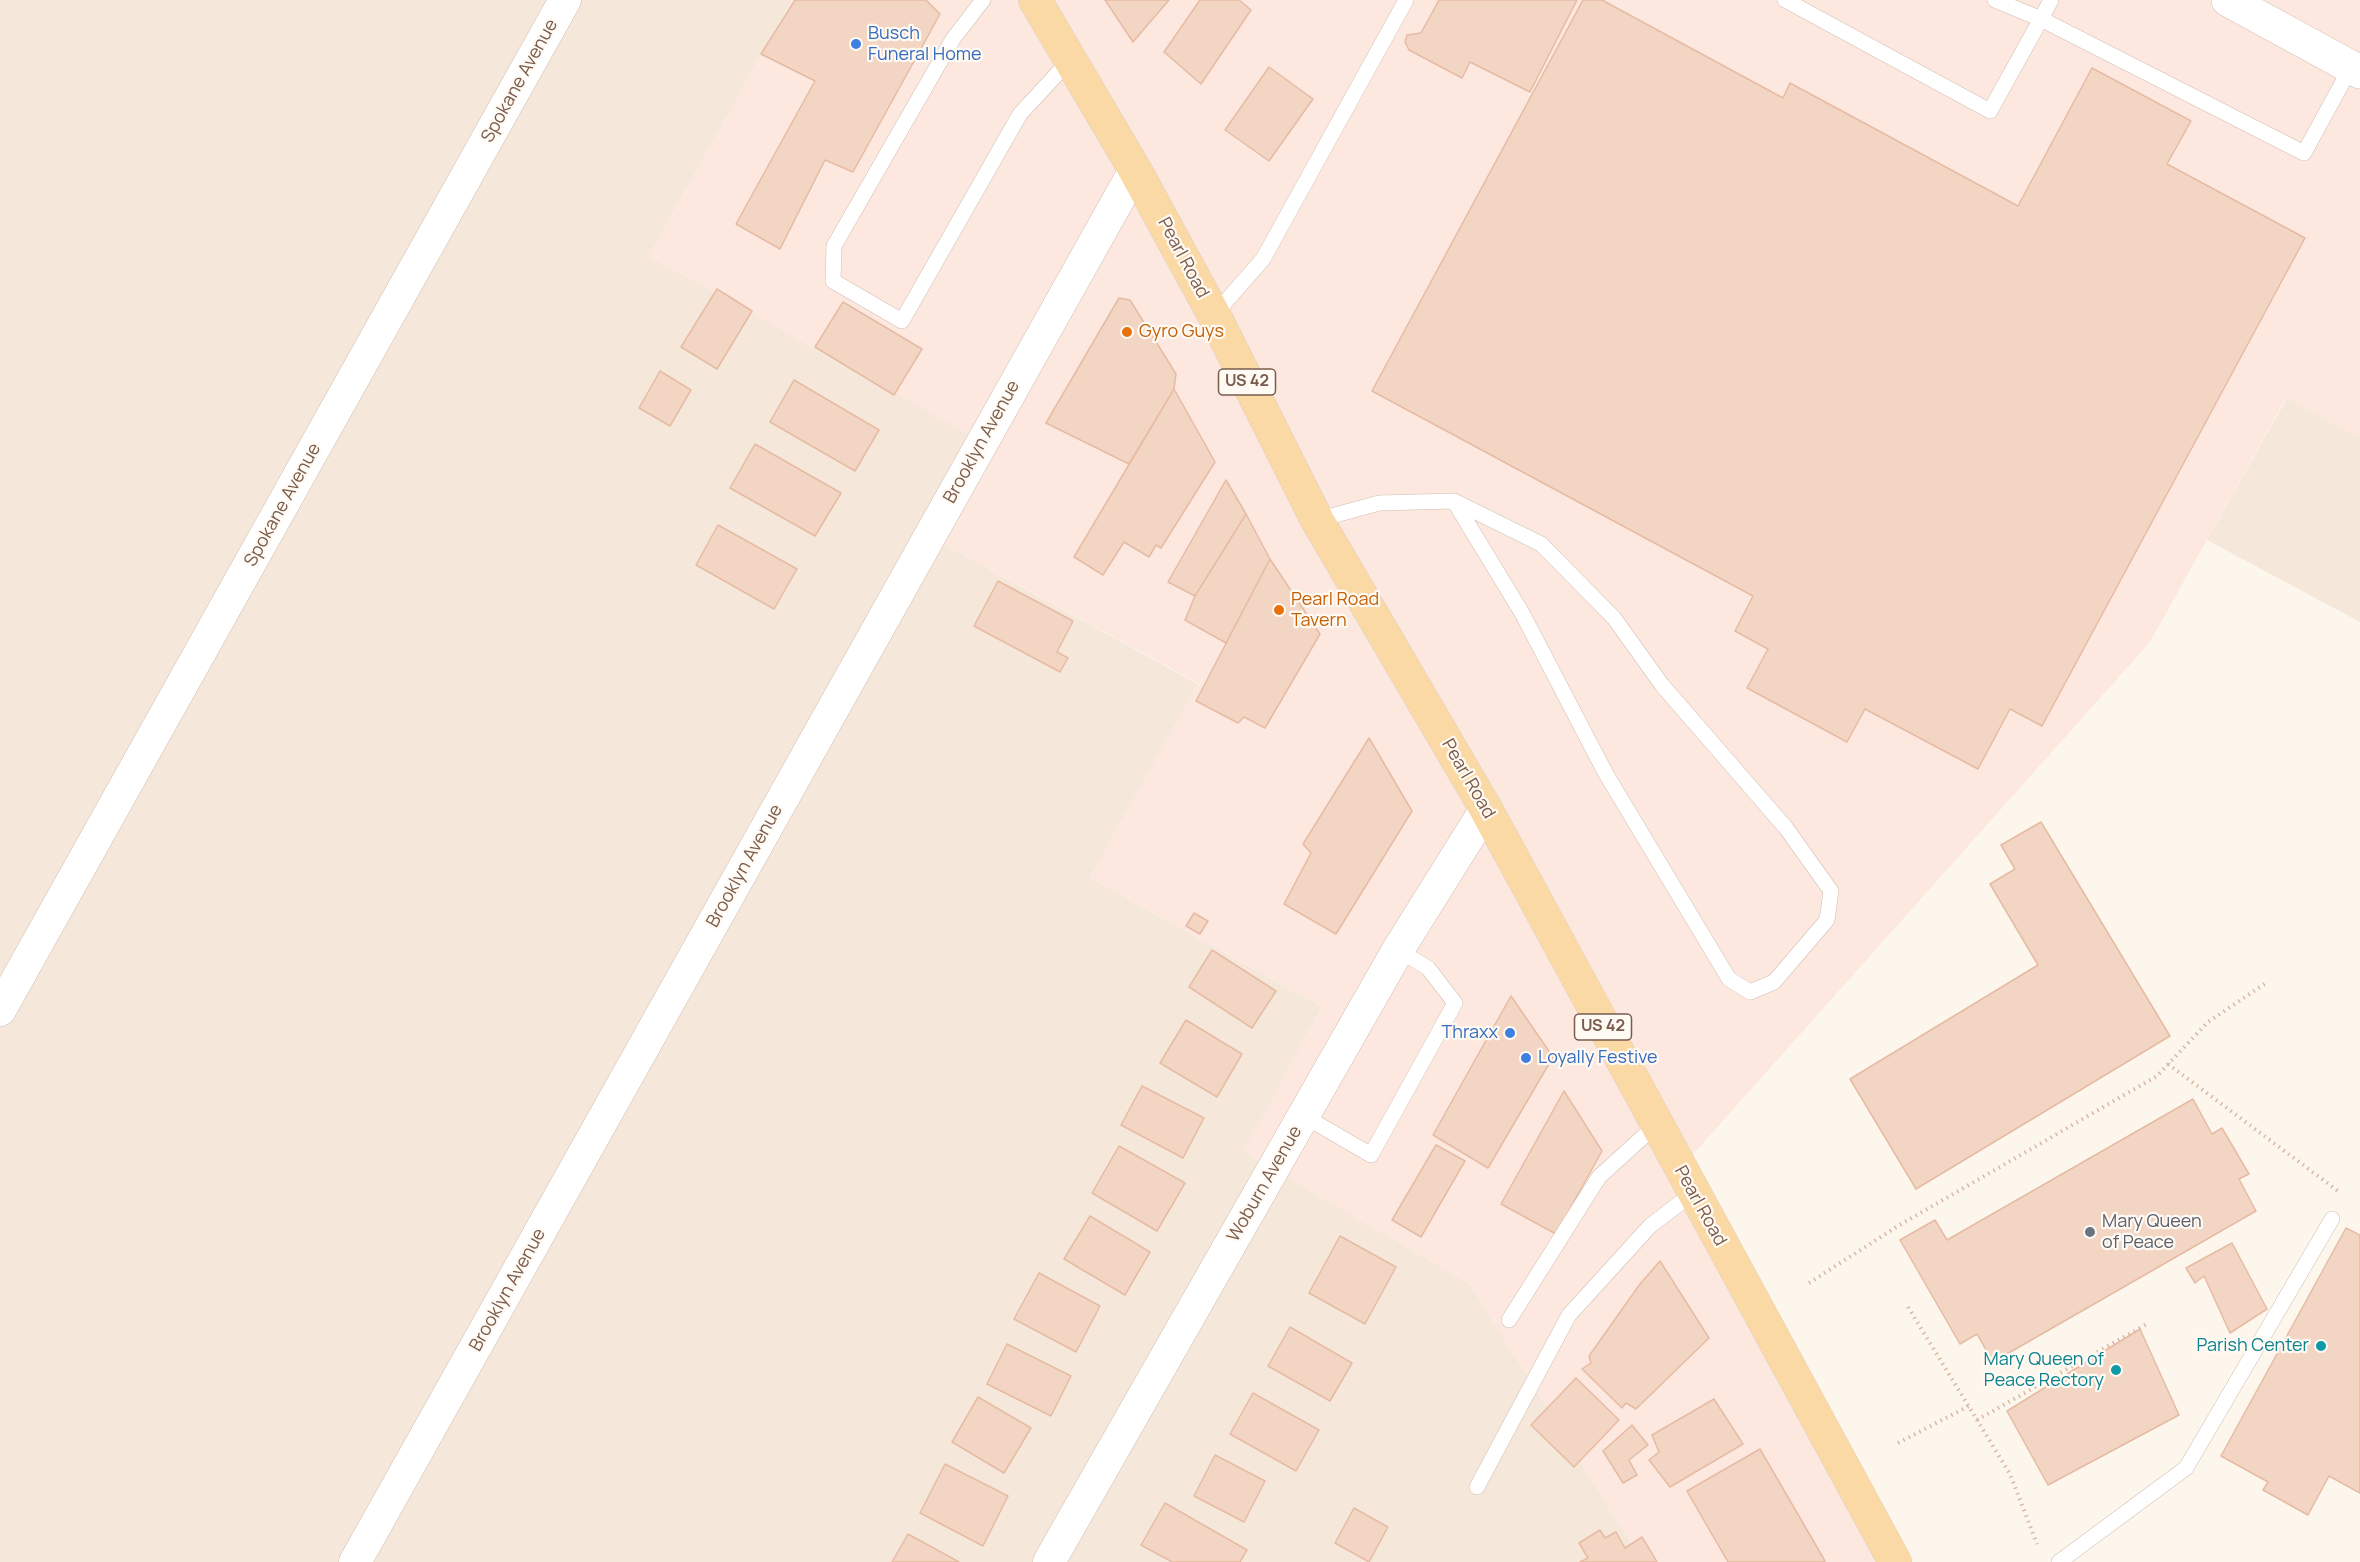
<!DOCTYPE html>
<style>
body{margin:0}
canvas{display:block;background:#fdf6ec}
</style>
<canvas width="2360" height="1562"></canvas>
<script>
const c = document.querySelector('canvas').getContext('2d');
c.lineJoin = 'round';
function paint(path, color) {
  c.fillStyle = color;
  c.fill(path, 'evenodd');
}
function shape(rows) {
  const path = new Path2D();
  for (const r of rows) {
    path.moveTo(r[0], r[1]);
    for (let i = 2; i < r.length; i += 2) path.lineTo(r[i], r[i + 1]);
  }
  return path;
}
function strokePath(path, color, width, dash) {
  c.strokeStyle = color;
  c.lineWidth = width;
  c.lineCap = dash ? 'butt' : 'round';
  c.setLineDash(dash || []);
  c.stroke(path);
}
function write(font, color, halo, rows, align = 'center') {
  c.font = font + ' Manrope,sans-serif';
  c.lineWidth = 4.5;
  c.setLineDash([]);
  c.textBaseline = 'middle';
  c.strokeStyle = halo;
  c.fillStyle = color;
  for (const [text, x, y, turn = 0] of rows) {
    c.save();
    c.translate(x, y);
    c.rotate((+turn || 0) * Math.PI / 180);
    c.textAlign = isNaN(turn) ? turn : align;
    if (halo) c.strokeText(text, 0, 0);
    c.fillText(text, 0, 0);
    c.restore();
  }
}
const residential = shape([
 [0,0,792,0,649,256,983,441,929,536,1198,684,1090,878,1322,1007,1244,1152,1470,1284,1643,1562,0,1562],
 [2287,398,2360,438,2360,622,2207,540]
]);
const commercial = shape([
 [792,0,2360,0,2360,438,2286,398,2150,642,1680,1169,1895,1562,1643,1562,1470,1284,1243,1152,1322,1007,1090,878,1198,683,929,536,982,441,649,256]
]);
const building = shape([
 [795,0,926,0,940,14,853,172,825,160,780,249,736,224,815,81,761,54,795,0],
 [1105,0,1169,0,1133,42,1105,0],
 [1200,0,1239,0,1251,10,1201,84,1164,52,1200,0],
 [1439,0,1577,0,1530,92,1470,62,1462,78,1409,50,1405,42,1407,35,1421,33,1439,0],
 [1583,0,1602,0,1783,98,1790,83,2018,206,2092,68,2191,121,2167,164,2305,238,2042,726,2010,709,1978,769,1865,709,1847,742,1747,688,1768,649,1735,631,1753,596,1372,391,1583,0],
 [1269,67,1313,99,1269,161,1225,130,1269,67],
 [717,289,752,311,717,369,681,347,717,289],
 [1119,298,1130,300,1176,374,1174,389,1129,464,1046,423,1119,298],
 [843,302,922,349,894,395,815,347,843,302],
 [660,371,691,390,670,426,639,408,660,371],
 [794,380,879,430,855,471,770,422,794,380],
 [1174,389,1215,462,1161,548,1156,545,1149,557,1124,542,1103,575,1074,557,1174,389],
 [755,444,841,493,815,536,730,488,755,444],
 [1226,480,1246,514,1195,596,1168,582,1226,480],
 [1246,514,1270,559,1226,643,1185,620,1195,596,1246,514],
 [718,525,797,569,774,609,696,565,718,525],
 [1270,559,1320,634,1265,728,1244,717,1238,723,1196,701,1270,559],
 [998,581,1073,621,1057,652,1068,658,1060,672,974,626,998,581],
 [1369,738,1412,811,1336,934,1284,904,1311,853,1303,844,1369,738],
 [2041,822,2170,1036,1916,1189,1850,1079,2038,965,1990,884,2015,869,2001,845,2041,822],
 [1194,913,1208,921,1200,934,1186,926,1194,913],
 [1212,950,1276,991,1252,1028,1189,987,1212,950],
 [1511,996,1553,1057,1488,1168,1433,1135,1511,996],
 [1186,1020,1242,1054,1217,1097,1160,1063,1186,1020],
 [1142,1086,1204,1118,1183,1158,1121,1125,1142,1086],
 [1564,1091,1602,1151,1556,1234,1501,1204,1564,1091],
 [2193,1099,2212,1134,2222,1128,2249,1174,2239,1179,2256,1211,1993,1362,1977,1334,1960,1344,1900,1240,1935,1220,1947,1240,2193,1099],
 [1436,1145,1465,1161,1421,1237,1392,1220,1436,1145],
 [1119,1146,1185,1183,1157,1231,1092,1193,1119,1146],
 [1090,1216,1150,1252,1125,1295,1064,1259,1090,1216],
 [2346,1228,2360,1235,2360,1493,2329,1476,2308,1515,2263,1490,2268,1482,2221,1456,2346,1228],
 [1340,1236,1396,1267,1365,1324,1309,1293,1340,1236],
 [2232,1243,2267,1309,2230,1333,2204,1276,2195,1283,2186,1268,2232,1243],
 [1660,1261,1709,1338,1636,1409,1626,1403,1622,1408,1582,1369,1591,1363,1589,1356,1640,1284,1660,1261],
 [1039,1273,1100,1306,1076,1352,1014,1319,1039,1273],
 [1290,1327,1352,1363,1330,1401,1268,1366,1290,1327],
 [2140,1329,2179,1415,2048,1485,2007,1411,2140,1329],
 [1007,1344,1071,1376,1051,1416,987,1384,1007,1344],
 [1576,1378,1619,1420,1574,1467,1531,1425,1576,1378],
 [1253,1393,1319,1430,1296,1471,1230,1434,1253,1393],
 [978,1397,1031,1428,1004,1473,952,1442,978,1397],
 [1714,1399,1743,1444,1670,1487,1649,1460,1659,1452,1652,1435,1714,1399],
 [1632,1425,1648,1445,1629,1460,1637,1475,1623,1483,1603,1451,1632,1425],
 [1760,1449,1825,1561,1823,1562,1728,1562,1687,1491,1760,1449],
 [1215,1455,1265,1481,1244,1522,1194,1496,1215,1455],
 [945,1464,1008,1496,983,1546,920,1513,945,1464],
 [1165,1503,1247,1550,1240,1562,1172,1562,1141,1545,1165,1503],
 [1354,1508,1388,1527,1369,1562,1335,1543,1354,1508],
 [1600,1530,1605,1538,1616,1532,1625,1548,1642,1537,1657,1562,1580,1562,1588,1558,1579,1543,1600,1530],
 [908,1534,959,1562,892,1562,908,1534]
]);
const path = shape([
 [2168,1064,2338,1191],
 [1809,1283,1898,1226,2157,1076,2208,1022,2266,983],
 [1908,1307,2010,1474,2037,1544],
 [1977,1420,2147,1324],
 [1898,1443,1969,1406]
]);
const service = shape([
 [983,0,953,39,834,246,833,281,902,321,1020,114,1070,60],
 [1785,0,1990,111,2041,19,2304,153,2351,67],
 [1995,0,2041,19,2051,0],
 [1214,315,1263,259,1406,0],
 [1317,520,1379,503,1454,501,1541,544,1614,618,1662,685,1786,828,1831,891,1827,920,1774,982,1750,992,1729,979,1606,774,1522,613,1454,501],
 [1304,1116,1371,1155,1455,1003,1428,968,1398,950],
 [1509,1320,1599,1177,1656,1125],
 [1477,1487,1569,1315,1650,1226,1693,1193],
 [2059,1562,2186,1468,2332,1219]
]);
const minor = shape([
 [0,1010,565,0],
 [355,1562,1135,170],
 [1049,1562,1398,950,1486,809]
]);
const secondary = shape([
 [2228,0,2360,72]
]);
const primary = shape([
 [1035,0,1135,170,1214,315,1317,520,1486,809,1895,1562]
]);
const markers = [
 [856,44,6,"#3f7fe0"],
 [1127,332,6,"#e8710a"],
 [1279,610,6,"#e8710a"],
 [1510,1033,6,"#3f7fe0"],
 [1526,1058,6,"#3f7fe0"],
 [2090,1232,6,"#6b7280"],
 [2321,1346,6,"#0f9aa8"],
 [2116,1370,6,"#0f9aa8"]
];
const shields = [
 [1247,382,57],
 [1603,1027,57]
];
const shieldNames = [
 ["US 42",1247,382],
 ["US 42",1603,1027]
];
const shopNames = [
 ["Busch",868,34],
 ["Funeral Home",868,55],
 ["Thraxx",1498,1033,"right"],
 ["Loyally Festive",1538,1058]
];
const streetNames = [
 ["Spokane Avenue",520,81,-61],
 ["Pearl Road",1183,258,62],
 ["Brooklyn Avenue",982,442,-61],
 ["Spokane Avenue",283,505,-61],
 ["Pearl Road",1468,779,60],
 ["Brooklyn Avenue",745,866,-61],
 ["Woburn Avenue",1265,1184,-60],
 ["Pearl Road",1700,1206,61],
 ["Brooklyn Avenue",508,1290,-61]
];
const foodNames = [
 ["Gyro Guys",1139,332],
 ["Pearl Road",1291,600],
 ["Tavern",1291,621]
];
const worshipNames = [
 ["Mary Queen",2102,1222],
 ["of Peace",2102,1243]
];
const cultureNames = [
 ["Parish Center",2309,1346],
 ["Mary Queen of",2104,1360],
 ["Peace Rectory",2104,1381]
];
paint(residential, '#f5e8da');
paint(commercial, '#fde8e0');
paint(building, '#f3d5c3');
strokePath(building, '#e6bba3', 1.5);
strokePath(service, '#d1beb0', 16);
strokePath(minor, '#d1beb0', 33);
strokePath(secondary, '#d6c0b0', 34);
strokePath(primary, '#dad1cd', 34);
strokePath(path, '#d9b8a5', 4, [1.5, 4.5]);
strokePath(service, '#fff', 15);
strokePath(minor, '#fff', 32);
strokePath(secondary, '#fff', 33);
strokePath(primary, '#fbd9a5', 33);
for (const [x, y, r, color] of markers) {
  const dot = new Path2D();
  dot.arc(x, y, r, 0, 2 * Math.PI);
  c.fillStyle = color;
  c.fill(dot);
  strokePath(dot, '#fffaf3', 2);
}
for (const [x, y, w] of shields) {
  const box = new Path2D();
  box.roundRect(x - w / 2, y - 13, w, 26, 4.5);
  c.fillStyle = '#fffaf3';
  c.fill(box);
  strokePath(box, '#7a5c4d', 1.5);
}
write('bold 16px', '#7a5c4d', null, shieldNames);
write('18px', '#366cbe', '#fffaf3', shopNames, 'left');
write('18px', '#7a5c4d', '#fffaf3', streetNames);
write('18px', '#c56008', '#fffaf3', foodNames, 'left');
write('18px', '#5b616d', '#fffaf3', worshipNames, 'left');
write('18px', '#0d838f', '#fffaf3', cultureNames, 'right');
</script>
